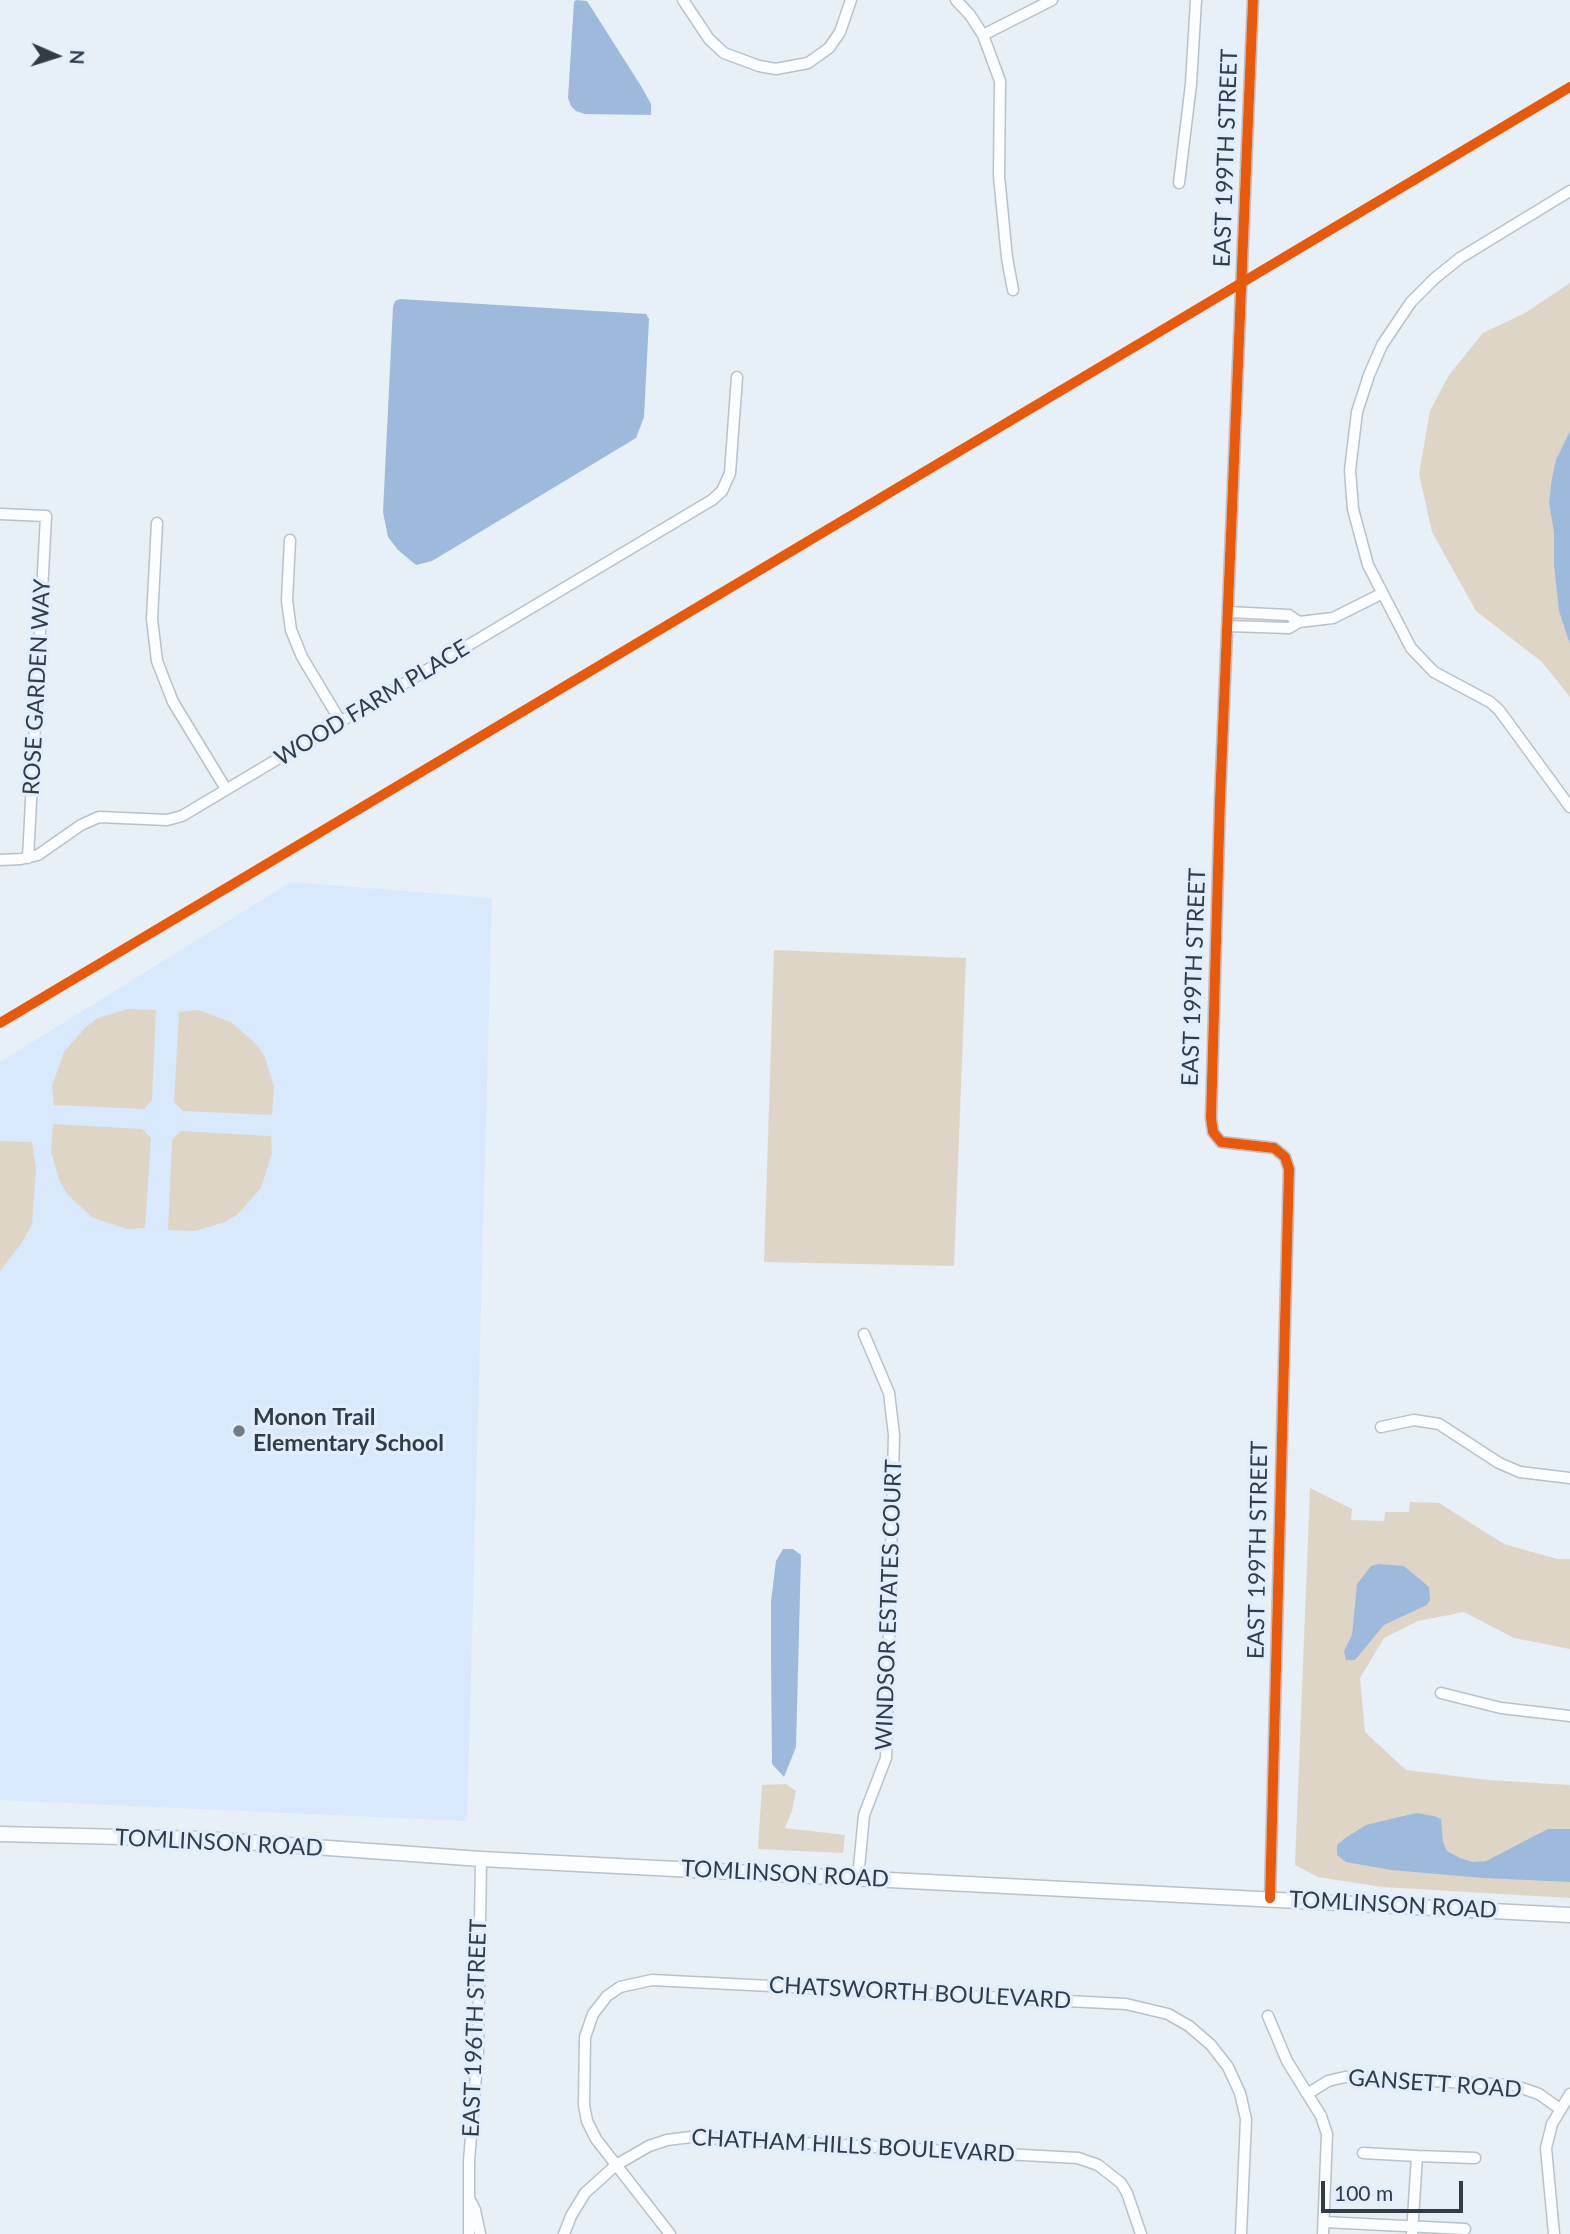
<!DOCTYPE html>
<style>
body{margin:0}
#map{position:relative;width:1570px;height:2234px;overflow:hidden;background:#e7eff7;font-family:Lato,sans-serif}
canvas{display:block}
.north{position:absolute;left:21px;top:21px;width:70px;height:70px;-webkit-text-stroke:5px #e0eefe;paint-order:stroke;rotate:93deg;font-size:19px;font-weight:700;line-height:28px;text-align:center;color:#323c46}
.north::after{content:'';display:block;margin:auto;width:24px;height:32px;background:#323c46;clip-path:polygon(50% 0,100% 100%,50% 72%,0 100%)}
.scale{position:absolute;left:1321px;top:2181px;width:142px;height:32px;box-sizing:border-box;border:4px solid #323c46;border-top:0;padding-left:9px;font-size:21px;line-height:24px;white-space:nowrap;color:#323c46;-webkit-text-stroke:5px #e0eefe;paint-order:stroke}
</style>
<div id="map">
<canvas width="1570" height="2234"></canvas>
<div class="north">N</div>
<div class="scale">100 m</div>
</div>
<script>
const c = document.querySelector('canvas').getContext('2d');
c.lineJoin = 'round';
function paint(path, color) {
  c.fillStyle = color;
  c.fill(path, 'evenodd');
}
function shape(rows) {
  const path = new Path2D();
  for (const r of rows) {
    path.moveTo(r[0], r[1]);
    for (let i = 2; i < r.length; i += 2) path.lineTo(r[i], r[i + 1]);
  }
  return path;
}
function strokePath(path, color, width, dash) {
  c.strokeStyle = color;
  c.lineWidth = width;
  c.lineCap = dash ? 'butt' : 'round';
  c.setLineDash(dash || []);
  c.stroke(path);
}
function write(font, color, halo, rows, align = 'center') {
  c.font = font + ' Lato,sans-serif';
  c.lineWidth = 7;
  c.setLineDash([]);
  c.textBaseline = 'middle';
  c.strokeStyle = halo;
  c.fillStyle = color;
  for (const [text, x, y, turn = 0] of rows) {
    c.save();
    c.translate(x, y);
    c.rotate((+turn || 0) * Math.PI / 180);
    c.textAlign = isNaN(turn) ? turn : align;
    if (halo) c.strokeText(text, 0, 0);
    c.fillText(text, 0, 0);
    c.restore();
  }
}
const built = shape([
 [291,882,492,898,467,1821,0,1800,0,1062]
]);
const green = shape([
 [1570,283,1570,697,1542,662,1476,611,1432,532,1419,474,1430,411,1449,375,1483,333,1525,313],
 [774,950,966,958,954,1266,764,1262],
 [128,1009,156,1010,152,1100,144,1109,54,1105,52,1086,64,1052,86,1027,98,1018],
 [198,1010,231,1022,257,1045,265,1057,274,1087,272,1115,183,1111,174,1102,179,1012],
 [53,1124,142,1129,151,1138,145,1228,127,1229,93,1218,68,1195,60,1182,51,1152],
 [181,1131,271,1136,272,1153,261,1188,238,1214,225,1222,195,1231,168,1230,172,1140],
 [0,1141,32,1142,36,1168,32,1224,23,1241,0,1271],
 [1310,1488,1352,1509,1351,1520,1384,1521,1385,1512,1409,1512,1410,1502,1439,1503,1504,1544,1557,1559,1570,1559,1570,1649,1514,1638,1464,1612,1418,1621,1384,1638,1360,1678,1365,1732,1406,1770,1488,1780,1570,1785,1570,1898,1382,1887,1318,1877,1295,1865],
 [786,1784,796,1791,792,1811,785,1828,845,1835,843,1853,758,1849,762,1785]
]);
const water = shape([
 [576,0,587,1,641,86,651,104,651,115,585,114,576,111,571,106,568,98,574,2],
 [400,299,646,314,649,319,644,417,636,438,432,561,416,565,398,550,388,537,383,512,393,307,395,301],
 [1570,431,1570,644,1559,611,1554,565,1554,532,1549,503,1552,478,1556,460],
 [783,1549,793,1549,801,1555,796,1747,784,1777,772,1764,771,1659,771,1601,776,1561],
 [1379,1564,1404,1566,1429,1587,1430,1600,1427,1605,1384,1625,1355,1660,1346,1660,1344,1651,1352,1635,1357,1584,1371,1566],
 [1416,1813,1434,1816,1441,1819,1443,1842,1447,1851,1460,1858,1473,1862,1486,1861,1548,1829,1570,1829,1570,1882,1483,1878,1391,1870,1346,1862,1337,1855,1337,1845,1344,1839,1366,1825]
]);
const street = shape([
 [683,0,709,39,724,53,759,66,776,69,808,63,829,48,840,32,851,0],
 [956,0,970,15,983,35,1000,81,999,176,1007,258,1013,290],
 [1253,0,1220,800,1211,1118,1213,1132,1221,1142,1274,1148,1285,1157,1289,1169,1270,1898],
 [983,35,1052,0],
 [1179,183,1191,84,1196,0],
 [1570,191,1460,258,1435,278,1411,302,1382,345,1369,375,1357,412,1350,470,1353,509,1368,565,1411,648,1434,672,1490,702,1499,710,1570,807],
 [0,514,46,516,28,858],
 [157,523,152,619,157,661,173,702,226,789],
 [290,540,287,600,291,630,302,657,341,722],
 [1228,612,1289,615,1299,622],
 [1228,626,1289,628,1299,622,1333,618,1381,594],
 [0,860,21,859,38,855,81,825,99,817,167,820,182,816,712,500,722,491,730,473,737,377],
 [1381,1427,1414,1420,1439,1424,1499,1463,1520,1472,1570,1478],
 [1441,1693,1501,1708,1570,1716],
 [858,1878,864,1815,886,1758,894,1435,889,1393,864,1334],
 [1268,2016,1287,2061,1321,2116,1327,2134,1323,2234],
 [1309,2093,1328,2081,1345,2077,1513,2085,1539,2094,1560,2109],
 [1363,2153,1417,2156,1412,2234],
 [1417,2156,1475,2158],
 [469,2198,475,2210,480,2234],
 [1324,2222,1465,2229],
 [469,2234,469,2161,478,2051,481,1859],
 [564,2234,571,2216,585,2193,616,2165,649,2146,667,2140,691,2137,1078,2158,1098,2165,1121,2183,1127,2193,1141,2234],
 [670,2234,596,2139,587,2121,584,2105,585,2037,593,2014,607,1996,620,1987,652,1980,1126,2004,1168,2014,1189,2026,1211,2045,1228,2067,1240,2093,1246,2119,1241,2234],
 [1554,2234,1546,2148,1552,2124,1570,2094]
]);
const secondary = shape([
 [0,1834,204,1839,481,1859,1570,1915]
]);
const cycleway = shape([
 [1253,0,1220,800,1211,1118,1213,1132,1221,1142,1274,1148,1285,1157,1289,1169,1270,1898],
 [0,1023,1570,87]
]);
const markers = [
 [239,1431,7,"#717b84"]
];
const streetNames = [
 ["EAST 199TH STREET",1226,158,-88],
 ["ROSE GARDEN WAY",37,687,-87],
 ["WOOD FARM PLACE",372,703,-31],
 ["EAST 199TH STREET",1194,977,-88],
 ["EAST 199TH STREET",1258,1550,-89],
 ["WINDSOR ESTATES COURT",889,1605,-88],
 ["TOMLINSON ROAD",219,1843,3],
 ["TOMLINSON ROAD",785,1874,3],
 ["TOMLINSON ROAD",1393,1905,3],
 ["CHATSWORTH BOULEVARD",920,1993,3],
 ["EAST 196TH STREET",475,2028,-88],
 ["GANSETT ROAD",1435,2084,4],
 ["CHATHAM HILLS BOULEVARD",853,2146,3]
];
const poiNames = [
 ["Monon Trail",253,1418],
 ["Elementary School",253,1444]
];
paint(built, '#d8e9fb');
paint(green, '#dfd5c7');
paint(water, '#9dbadc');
strokePath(street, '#b9c1c9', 13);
strokePath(secondary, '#b9c1c9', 17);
strokePath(street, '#fbfdfe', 10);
strokePath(secondary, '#fbfdfe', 14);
strokePath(cycleway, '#e8590c', 10);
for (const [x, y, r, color] of markers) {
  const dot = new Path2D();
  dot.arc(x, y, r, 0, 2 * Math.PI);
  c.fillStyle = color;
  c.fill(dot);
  strokePath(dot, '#e0eefe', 2.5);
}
write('23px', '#323c46', '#e0eefe', streetNames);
write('bold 23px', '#323c46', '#e0eefe', poiNames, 'left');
</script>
